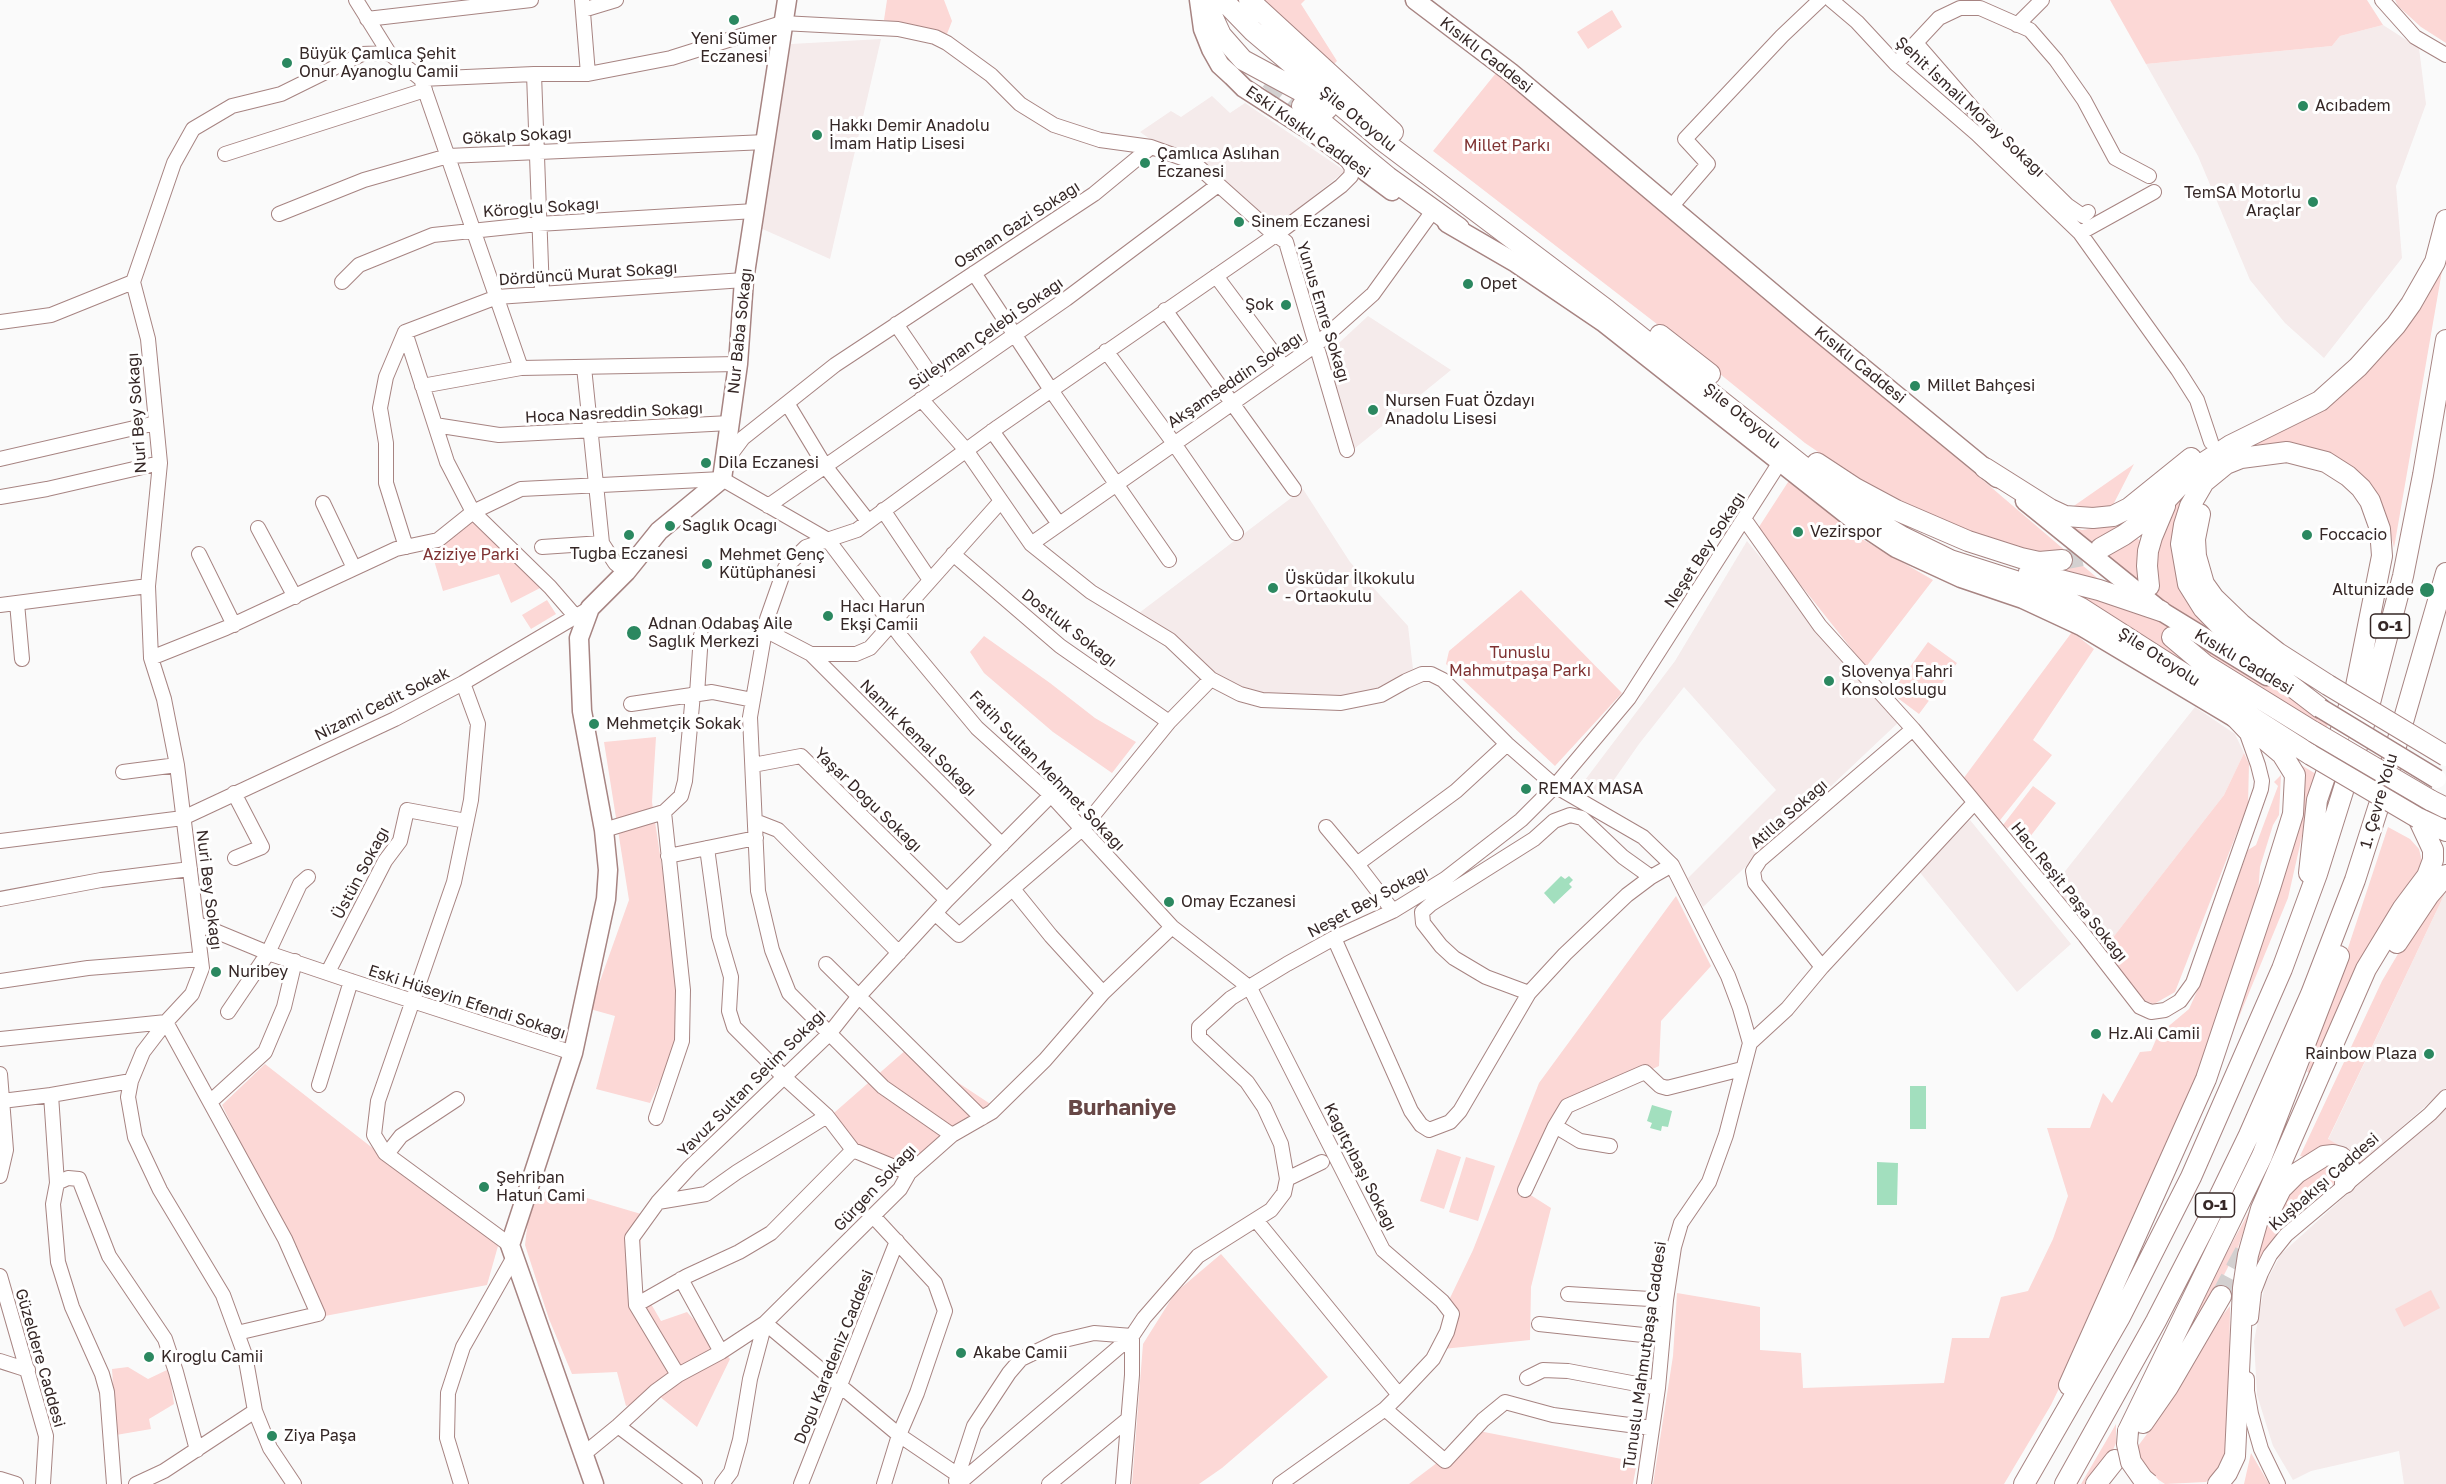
<!DOCTYPE html>
<meta charset="utf-8">
<style>
body{margin:0}
canvas{display:block;background:#fafafa}
</style>
<canvas width="2446" height="1484"></canvas>
<script>
const c = document.querySelector('canvas').getContext('2d');
c.lineJoin = 'round';
function paint(path, color) {
  c.fillStyle = color;
  c.fill(path, 'evenodd');
}
function shape(rows) {
  const path = new Path2D();
  for (const r of rows) {
    path.moveTo(r[0], r[1]);
    for (let i = 2; i < r.length; i += 2) path.lineTo(r[i], r[i + 1]);
  }
  return path;
}
function strokePath(path, color, width, dash) {
  c.strokeStyle = color;
  c.lineWidth = width;
  c.lineCap = dash ? 'butt' : 'round';
  c.setLineDash(dash || []);
  c.stroke(path);
}
function write(font, color, halo, rows, align = 'center') {
  c.font = font + ' "Golos Text",sans-serif';
  c.lineWidth = 6;
  c.setLineDash([]);
  c.textBaseline = 'middle';
  c.strokeStyle = halo;
  c.fillStyle = color;
  for (const [text, x, y, turn = 0] of rows) {
    c.save();
    c.translate(x, y);
    c.rotate((+turn || 0) * Math.PI / 180);
    c.textAlign = isNaN(turn) ? turn : align;
    if (halo) c.strokeText(text, 0, 0);
    c.fillText(text, 0, 0);
    c.restore();
  }
}
const built = shape([
 [2383,25,2419,48,2426,104,2396,186,2402,258,2324,358,2285,323,2250,280,2198,156,2146,64,2332,46,2340,36],
 [881,39,830,259,758,227,791,44],
 [1212,96,1230,113,1245,103,1345,171,1285,219,1271,224,1140,132,1171,111,1181,117],
 [1368,316,1451,370,1354,449,1327,354],
 [1303,489,1350,562,1408,626,1413,669,1377,690,1346,697,1265,695,1226,683,1139,613],
 [1747,541,1875,697,1901,720,1703,907,1688,878,1776,790,1684,687,1639,744,1602,797,1585,780,1675,661],
 [2195,707,2235,734,2244,753,2224,795,2104,949,2051,889],
 [1970,820,2071,944,2017,992,1918,870],
 [2446,891,2446,1088,2364,1160,2328,1140],
 [2446,1105,2446,1484,2404,1484,2399,1451,2311,1471,2293,1480,2273,1446,2257,1395,2254,1341,2265,1284,2281,1254]
]);
const green = shape([
 [887,0,944,0,952,21,947,34,884,20],
 [1262,0,1305,0,1301,4,1337,61,1331,67],
 [2110,0,2367,0,2383,25,2340,36,2332,46,2146,64],
 [2395,0,2446,0,2446,43,2421,27,2398,6],
 [1612,10,1622,27,1588,49,1577,32],
 [1496,73,1765,294,2102,582,2083,580,1935,519,1867,485,1805,443,1688,348,1433,151],
 [2443,265,2394,548,2387,518,2378,498,2331,457,2304,445,2280,443,2255,448,2232,457,2172,546,2175,569,2184,592,2222,640,2161,602,2056,521,2082,530,2125,523,2134,536,2145,544,2154,577,2158,536,2171,509,2209,466,2352,385,2388,350,2406,328,2423,305],
 [2134,464,2113,505,2089,513,2068,510],
 [1790,479,1862,539,1933,580,1866,667,1757,530],
 [474,520,544,586,511,603,499,574,443,591,431,550],
 [2060,587,2138,610,2181,633,2328,721,2327,729,2167,641,2446,815,2446,823,2420,812],
 [1521,590,1622,693,1555,766,1446,664,1449,651],
 [547,600,556,614,531,629,522,615],
 [2072,632,2094,649,2033,740,2052,755,1997,824,1960,783],
 [984,636,1050,683,1095,718,1136,742,1112,773,1053,732,984,673,970,652],
 [1928,642,1957,663,1919,714,1891,693],
 [656,737,652,802,677,966,680,1038,650,1103,596,1089,615,1016,590,1009,629,900,604,742],
 [2244,753,2249,764,2248,804,2175,992,2154,1004,2141,999,2104,949,2224,795],
 [2301,765,2316,774,2288,898,2211,1085,2303,805,2304,789],
 [2281,775,2279,815,2273,825,2260,867,2258,895,2212,1044,2103,1298,2051,1405,2004,1484,1653,1484,1673,1356,1677,1293,1760,1307,1760,1350,1801,1353,1803,1388,1944,1383,1952,1338,1989,1338,2001,1297,2028,1291,2053,1239,2068,1196,2047,1128,2090,1128,2103,1093,2112,1103,2140,1052,2151,1051,2158,1035,2189,1009,2202,980,2248,850,2256,845,2278,786,2274,782],
 [2033,786,2056,803,2026,842,2003,825],
 [2388,827,2410,839,2419,849,2422,861,2418,873,2310,1073,2307,1072],
 [2446,886,2446,891,2328,1139,2364,1160,2357,1168,2317,1150,2304,1157,2300,1156,2382,981,2405,942],
 [1676,896,1711,966,1661,1021,1659,1066,1563,1110,1529,1194,1551,1208,1531,1287,1530,1340,1443,1349,1450,1298,1473,1250,1539,1083],
 [907,1049,995,1107,897,1176,827,1119],
 [265,1064,498,1246,487,1285,325,1316,222,1105],
 [1437,1149,1461,1157,1444,1209,1420,1201],
 [1466,1157,1495,1166,1478,1221,1449,1212],
 [2336,1162,2341,1170,2338,1183,2328,1187,2277,1233,2252,1273,2257,1239,2283,1196,2302,1174],
 [538,1191,587,1198,641,1214,640,1285,661,1321,687,1312,730,1359,697,1427,659,1396,626,1406,617,1372,572,1374,549,1319,525,1245,529,1212],
 [2253,1204,2238,1247,2215,1293,2138,1418],
 [1221,1254,1328,1377,1222,1468,1199,1484,1132,1484,1143,1344,1175,1293],
 [2431,1290,2440,1308,2404,1327,2395,1309],
 [2230,1306,2228,1452,2220,1470,2206,1482,2165,1484,2148,1473,2135,1450,2150,1430,2148,1427,2220,1316,2222,1316],
 [128,1367,148,1379,169,1369,174,1404,149,1419,151,1429,116,1435,112,1369],
 [2116,1424,2116,1443,2112,1452,2086,1484,2081,1484],
 [1479,1431,1637,1462,1633,1484,1409,1484],
 [2251,1453,2269,1484,2244,1484]
]);
const water = shape([
 [1561,876,1565,879,1569,876,1573,880,1569,884,1572,887,1554,904,1544,893],
 [1910,1086,1926,1086,1926,1129,1910,1129],
 [1652,1105,1672,1111,1668,1127,1662,1126,1661,1131,1650,1128,1652,1123,1647,1121],
 [1877,1162,1898,1163,1897,1205,1877,1205]
]);
const highwayTunnel = shape([
 [1269,79,1302,106],
 [2062,560,2082,556,2101,548],
 [2221,1296,2248,1245]
]);
const minor = shape([
 [356,0,389,53],
 [582,0,588,74],
 [1831,0,1857,22,1896,64,1977,134,2080,233,2178,370,2197,400,2211,442],
 [2382,0,2415,37,2446,55],
 [583,10,616,0],
 [367,19,531,0],
 [2017,25,2042,0],
 [1916,43,1996,135,2067,205,2083,216,2088,212],
 [1896,64,1939,18,1960,8,1980,8,2030,30,2056,60,2084,100,2115,158,2149,176],
 [534,74,542,293],
 [421,79,521,368,738,364],
 [225,154,425,90],
 [1671,207,1708,164,1685,139,1782,36,1820,0],
 [279,214,364,180,448,156,766,142],
 [2080,233,2154,192],
 [974,273,1051,390,1169,560],
 [1216,276,1284,367],
 [133,282,174,163,193,129,232,106,281,94,362,54,389,53,421,79,534,74,588,74,671,58,782,23,898,29,935,37,947,43,991,75,1020,104,1054,125,1100,140,1151,147,1193,162,1268,229,1286,242,1347,450],
 [133,282,148,339,160,463,148,586,151,658,164,699,177,765,202,968,192,994,166,1022,143,1052,131,1081,128,1097,135,1137,160,1190,223,1295,245,1355,255,1411,270,1448,294,1484],
 [342,282,359,265,433,235,538,224,755,211],
 [1165,310,1294,489],
 [0,322,51,315,133,282],
 [896,324,939,387],
 [405,332,497,297,744,280],
 [405,332,447,462,473,512,550,587,576,617],
 [405,332,386,377,380,408,386,443,386,483,406,547],
 [1106,351,1173,442,1236,533],
 [584,367,602,543,615,563,626,572],
 [422,386,521,368],
 [921,399,966,450,1031,544,1091,592,1170,640,1211,679,1240,694,1262,700,1341,703,1381,695,1406,681,1422,674,1431,674,1443,680,1507,744,1555,786,1643,837,1672,865,1728,976,1740,1008,1750,1043,1726,1135,1709,1182,1681,1223,1674,1247,1666,1300,1658,1388,1644,1484],
 [787,403,825,466,868,521],
 [435,425,499,435,730,423],
 [992,431,1059,524],
 [0,459,156,423],
 [728,463,731,454,743,438,835,365,1094,194,1151,147],
 [722,479,828,540,902,638,977,728,1051,795,1172,927,1250,988,1383,1250,1442,1301,1452,1314,1447,1332,1433,1359,1399,1395,1385,1409,1280,1484],
 [0,497,47,489,160,463],
 [323,503,354,568],
 [768,506,1066,299,1218,185],
 [883,510,930,580],
 [1745,520,1820,626,1913,729,1967,793,2085,936,2140,1007,2151,1012,2165,1010,2180,1001,2193,983,2261,789,2262,781,2258,765,2247,734,2228,714],
 [258,528,295,597],
 [1031,544,1317,344,1373,294,1430,215],
 [542,547,602,543],
 [199,554,234,625],
 [953,554,1060,646,1169,722],
 [17,603,22,659],
 [0,605,148,586],
 [765,630,811,654,856,654,870,648,1001,501],
 [811,654,1002,845],
 [151,658,226,628,396,549,438,540,473,512,521,489,722,479],
 [463,683,478,724,471,800,454,882,378,1101,374,1135,385,1153,510,1245],
 [697,694,701,635],
 [631,704,712,692,753,700],
 [753,765,801,756,947,900],
 [123,772,177,765],
 [234,793,262,847,235,858],
 [664,812,681,796,685,781,693,694],
 [755,821,778,830,899,953],
 [1326,827,1357,864,1393,911],
 [604,830,664,812,683,990,682,1041,656,1118],
 [0,841,183,818,395,719,463,683,590,608],
 [707,848,719,936,731,977,729,1011,734,1027,784,1077,827,1116,853,1150,909,1173],
 [668,856,756,838],
 [1357,864,1456,791,1507,744],
 [1013,889,1051,936,1103,993],
 [0,899,101,880,190,869],
 [936,914,959,935,1082,829,1169,722,1211,679],
 [198,924,268,953,351,981,573,1053],
 [1334,938,1411,1111,1421,1125,1429,1130,1450,1122,1460,1111,1529,993,1565,954,1627,895,1651,877,1672,865],
 [826,964,982,1118],
 [1822,967,1755,883,1753,871,1760,860,1913,729],
 [328,972,385,861,400,841,407,810,466,821],
 [0,981,88,968,201,959],
 [1529,993,1486,977,1454,958,1441,946,1423,923,1422,912,1431,904,1534,839,1554,821,1570,815,1582,818,1623,857,1651,877],
 [228,1012,268,953,300,884,308,877],
 [166,1022,285,1239,318,1314,237,1333],
 [0,1039,166,1022],
 [1750,1043,1787,1009,1822,967,1974,803],
 [0,1074,6,1150,0,1176],
 [319,1085,351,981],
 [51,1095,131,1081],
 [2,1101,51,1095,57,1183],
 [210,1102,265,1052,284,1007,295,961],
 [1555,1126,1580,1141,1610,1146],
 [952,1135,883,1087,789,993,772,950,758,891,750,717,767,619,785,568,806,547,857,530,998,427,1277,234,1341,186,1351,176,1352,168,1346,159],
 [387,1154,401,1136,457,1099],
 [1287,1179,1322,1162],
 [1525,1190,1555,1126,1567,1106,1645,1072,1660,1086,1667,1088,1742,1069],
 [658,1202,706,1194,737,1172,827,1116],
 [873,1216,935,1283,945,1311,917,1393,899,1435,884,1484],
 [1256,1220,1399,1395],
 [0,1276,46,1436,43,1484],
 [681,1279,721,1352],
 [1568,1294,1666,1300],
 [636,1305,687,1276,739,1252,771,1233,853,1150],
 [2251,1318,2254,1291,2261,1273,2270,1255,2286,1235,2430,1114,2446,1097],
 [1539,1324,1662,1337],
 [0,1361,28,1370],
 [678,1375,636,1305,632,1238,658,1202,690,1167,829,1034,859,996,947,900,1051,795],
 [1527,1378,1543,1370,1568,1371,1658,1388],
 [2247,1379,2247,1391,2251,1414,2261,1449,2278,1484],
 [1385,1409,1445,1461,1483,1420,1505,1402,1553,1415,1652,1428],
 [618,1426,695,1484],
 [585,1453,618,1426,656,1391,678,1375,721,1352,765,1323,900,1189,909,1173,952,1135,992,1112,1045,1060,1103,993,1172,927],
 [0,1479,16,1484],
 [956,1481,974,1426,1009,1373,1021,1359,1056,1342,1094,1333,1132,1336],
 [114,1484,107,1392,102,1374,72,1307,58,1262,53,1204,57,1183,68,1178,79,1179,109,1256,165,1339,176,1372,197,1450],
 [136,1484,164,1471,255,1411],
 [461,1484,447,1438,448,1393,463,1347,514,1257],
 [722,1484,731,1472,740,1440,750,1379,765,1323,899,1435,964,1479,1132,1336,1144,1318,1198,1256,1271,1210,1284,1193,1287,1179,1281,1144,1264,1107,1247,1082,1199,1037,1199,1027,1231,998,1287,964,1334,938,1393,911,1445,879,1521,820,1555,786,1629,698,1780,462],
 [801,1484,897,1241],
 [1049,1484,1127,1420],
 [1123,1484,1132,1375,1132,1336]
]);
const major = shape([
 [1199,0,1203,29,1211,49,1220,65,1232,76,1244,88,1317,135,1392,191],
 [1415,0,1510,72,1807,322,1997,478],
 [1447,223,1516,263,1603,322,1851,518,1896,548,1961,578,2023,599,2081,626,2235,718],
 [2025,501,2161,611,2267,676],
 [594,1484,510,1245,573,1053,606,899,608,870,604,830,582,711,579,638,590,608,626,572,659,531,722,479,738,364,744,280,787,0]
]);
const highway = shape([
 [1205,0,1221,35,1243,60,1308,95,1327,109],
 [1223,0,1253,31,1383,141,1607,310,1859,511,1903,537,1950,560,2047,591,2081,608,2311,755],
 [1249,0,1393,132],
 [1302,106,1388,177,1459,228],
 [1660,335,1710,374],
 [1817,463,1855,488,1896,510,1968,541,2021,558,2039,562,2062,560],
 [1985,468,2050,509,2065,516,2093,518,2113,516,2129,508,2191,458],
 [2200,514,2195,539,2196,556,2204,584,2214,598,2241,624,2278,653,2328,685],
 [2101,548,2124,535,2154,513,2197,467,2231,445,2320,401,2358,367,2396,325,2411,304,2435,262,2446,220],
 [2029,572,2099,590,2161,611],
 [2149,586,2147,566,2148,551,2152,537,2165,506],
 [2172,637,2204,664,2314,732],
 [2430,800,2446,808],
 [2418,818,2446,831],
 [2309,873,2317,800,2356,686,2382,556,2380,529,2370,501,2361,488,2348,476,2326,462,2287,452,2241,458,2226,464,2204,482,2190,506,2184,525,2181,544,2188,584,2203,608,2242,648,2320,708],
 [2397,943,2429,895,2446,875],
 [2272,1207,2281,1189,2297,1173,2324,1156,2333,1155,2341,1157,2349,1166,2350,1174,2345,1183],
 [2069,1385,2206,1079,2270,888,2293,814,2295,775,2282,754,2256,732],
 [2143,1423,2168,1387,2221,1296],
 [2128,1431,2262,1156,2339,956],
 [2024,1484,2120,1317,2191,1177,2282,969,2317,874,2366,718,2403,576,2423,475,2446,340],
 [2065,1484,2156,1321,2205,1226,2249,1135,2311,994,2355,880,2379,805,2446,573],
 [2096,1484,2115,1460],
 [2218,1484,2227,1473,2235,1456,2243,1288,2248,1255,2261,1209,2366,969,2403,908,2427,876,2433,860,2433,850,2418,818]
]);
const majorBridge = shape([
 [2320,708,2437,779]
]);
const highwayBridge = shape([
 [2328,685,2446,756],
 [2314,732,2430,800],
 [2311,755,2418,818],
 [2128,1431,2127,1444,2131,1462,2143,1479,2149,1484]
]);
const markers = [
 [734,20,6,"#2b8860"],
 [287,63,6,"#2b8860"],
 [2303,106,6,"#2b8860"],
 [817,135,6,"#2b8860"],
 [1145,163,6,"#2b8860"],
 [2313,202,6,"#2b8860"],
 [1239,222,6,"#2b8860"],
 [1468,284,6,"#2b8860"],
 [1286,305,6,"#2b8860"],
 [1915,386,6,"#2b8860"],
 [1373,410,6,"#2b8860"],
 [706,463,6,"#2b8860"],
 [670,526,6,"#2b8860"],
 [1798,532,6,"#2b8860"],
 [629,535,6,"#2b8860"],
 [2307,535,6,"#2b8860"],
 [707,564,6,"#2b8860"],
 [1273,588,6,"#2b8860"],
 [2427,590,8,"#2b8860"],
 [828,616,6,"#2b8860"],
 [634,633,8,"#2b8860"],
 [1829,681,6,"#2b8860"],
 [594,724,6,"#2b8860"],
 [1526,789,6,"#2b8860"],
 [1169,902,6,"#2b8860"],
 [216,972,6,"#2b8860"],
 [2096,1034,6,"#2b8860"],
 [2429,1054,6,"#2b8860"],
 [484,1187,6,"#2b8860"],
 [961,1353,6,"#2b8860"],
 [149,1357,6,"#2b8860"],
 [272,1436,6,"#2b8860"]
];
const shields = [
 [2390,626,39],
 [2215,1205,39]
];
const shieldNames = [
 ["O-1",2390,626],
 ["O-1",2215,1205]
];
const poiNames = [
 ["Yeni Sümer",734,39,"center"],
 ["Eczanesi",734,57,"center"],
 ["Büyük Çamlıca Şehit",299,54],
 ["Onur Ayanoğlu Camii",299,72],
 ["Acıbadem",2315,106],
 ["Hakkı Demir Anadolu",829,126],
 ["İmam Hatip Lisesi",829,144],
 ["Çamlıca Aslıhan",1157,154],
 ["Eczanesi",1157,172],
 ["TemSA Motorlu",2301,193,"right"],
 ["Araçlar",2301,211,"right"],
 ["Sinem Eczanesi",1251,222],
 ["Opet",1480,284],
 ["Şok",1274,305,"right"],
 ["Millet Bahçesi",1927,386],
 ["Nursen Fuat Özdayı",1385,401],
 ["Anadolu Lisesi",1385,419],
 ["Dila Eczanesi",718,463],
 ["Sağlık Ocağı",682,526],
 ["Vezirspor",1810,532],
 ["Foccacio",2319,535],
 ["Tuğba Eczanesi",629,554,"center"],
 ["Mehmet Genç",719,555],
 ["Kütüphanesi",719,573],
 ["Üsküdar İlkokulu",1285,579],
 ["- Ortaokulu",1285,597],
 ["Altunizade",2414,590,"right"],
 ["Hacı Harun",840,607],
 ["Ekşi Camii",840,625],
 ["Adnan Odabaş Aile",648,624],
 ["Sağlık Merkezi",648,642],
 ["Slovenya Fahri",1841,672],
 ["Konsolosluğu",1841,690],
 ["Mehmetçik Sokak",606,724],
 ["REMAX MASA",1538,789],
 ["Omay Eczanesi",1181,902],
 ["Nuribey",228,972],
 ["Hz.Ali Camii",2108,1034],
 ["Rainbow Plaza",2417,1054,"right"],
 ["Şehriban",496,1178],
 ["Hatun Cami",496,1196],
 ["Akabe Camii",973,1353],
 ["Kıroğlu Camii",161,1357],
 ["Ziya Paşa",284,1436]
];
const streetNames = [
 ["Kısıklı Caddesi",1486,55,38],
 ["Şehit İsmail Moray Sokağı",1970,107,43],
 ["Şile Otoyolu",1358,119,39],
 ["Eski Kısıklı Caddesi",1308,132,35],
 ["Gökalp Sokağı",517,136,-3],
 ["Köroğlu Sokağı",541,208,-4],
 ["Osman Gazi Sokağı",1017,225,-33],
 ["Dördüncü Murat Sokağı",588,274,-4],
 ["Yunus Emre Sokağı",1323,312,73],
 ["Nur Baba Sokağı",740,331,-84],
 ["Süleyman Çelebi Sokağı",986,334,-35],
 ["Kısıklı Caddesi",1860,365,39],
 ["Akşamseddin Sokağı",1235,380,-34],
 ["Nuri Bey Sokağı",137,413,-94],
 ["Hoca Nasreddin Sokağı",614,413,-3],
 ["Şile Otoyolu",1742,416,39],
 ["Neşet Bey Sokağı",1705,550,-57],
 ["Dostluk Sokağı",1069,628,38],
 ["Şile Otoyolu",2159,657,33],
 ["Kısıklı Caddesi",2244,662,31],
 ["Nizami Cedit Sokak",382,704,-26],
 ["Namık Kemal Sokağı",918,738,45],
 ["Fatih Sultan Mehmet Sokağı",1047,771,46],
 ["Yaşar Doğu Sokağı",868,800,44],
 ["1. Çevre Yolu",2379,801,-74],
 ["Atilla Sokağı",1789,814,-41],
 ["Üstün Sokağı",361,873,-62],
 ["Nuri Bey Sokağı",209,890,83],
 ["Hacı Reşit Paşa Sokağı",2069,892,51],
 ["Neşet Bey Sokağı",1368,902,-28],
 ["Eski Hüseyin Efendi Sokağı",467,1002,18],
 ["Yavuz Sultan Selim Sokağı",752,1083,-45],
 ["Kağıtçıbaşı Sokağı",1360,1167,63],
 ["Kuşbakışı Caddesi",2324,1182,-41],
 ["Gürgen Sokağı",875,1188,-47],
 ["Tunuslu Mahmutpaşa Caddesi",1645,1355,-82],
 ["Doğu Karadeniz Caddesi",834,1357,-68],
 ["Güzeldere Caddesi",40,1358,74]
];
const parkNames = [
 ["Millet Parkı",1507,146],
 ["Aziziye Parki",471,555],
 ["Tunuslu",1520,653],
 ["Mahmutpaşa Parkı",1520,671]
];
const districtNames = [
 ["Burhaniye",1122,1108]
];
paint(built, '#f5ebeb');
paint(green, '#fcd8d6');
paint(water, '#a2dfbe');
strokePath(highwayTunnel, '#d3d0d0', 20, [20, 10]);
strokePath(minor, '#a78482', 16);
strokePath(major, '#a78482', 21);
strokePath(highway, '#a78482', 22);
strokePath(minor, '#fff', 14);
strokePath(major, '#fff', 18);
strokePath(highway, '#fff', 20);
strokePath(majorBridge, '#a78482', 21, []);
strokePath(highwayBridge, '#a78482', 22, []);
strokePath(majorBridge, '#fff', 18);
strokePath(highwayBridge, '#fff', 20);
for (const [x, y, r, color] of markers) {
  const dot = new Path2D();
  dot.arc(x, y, r, 0, 2 * Math.PI);
  c.fillStyle = color;
  c.fill(dot);
  strokePath(dot, '#fff', 2);
}
for (const [x, y, w] of shields) {
  const box = new Path2D();
  box.roundRect(x - w / 2, y - 12, w, 24, 4.5);
  c.fillStyle = '#fff';
  c.fill(box);
  strokePath(box, '#352726', 1.5);
}
write('bold 15px', '#352726', null, shieldNames);
write('16px', '#352726', '#fff', poiNames, 'left');
write('16px', '#352726', '#fff', streetNames);
write('16px', '#7f3232', '#fff', parkNames);
write('bold 22px', '#674746', '#fff', districtNames);
</script>
